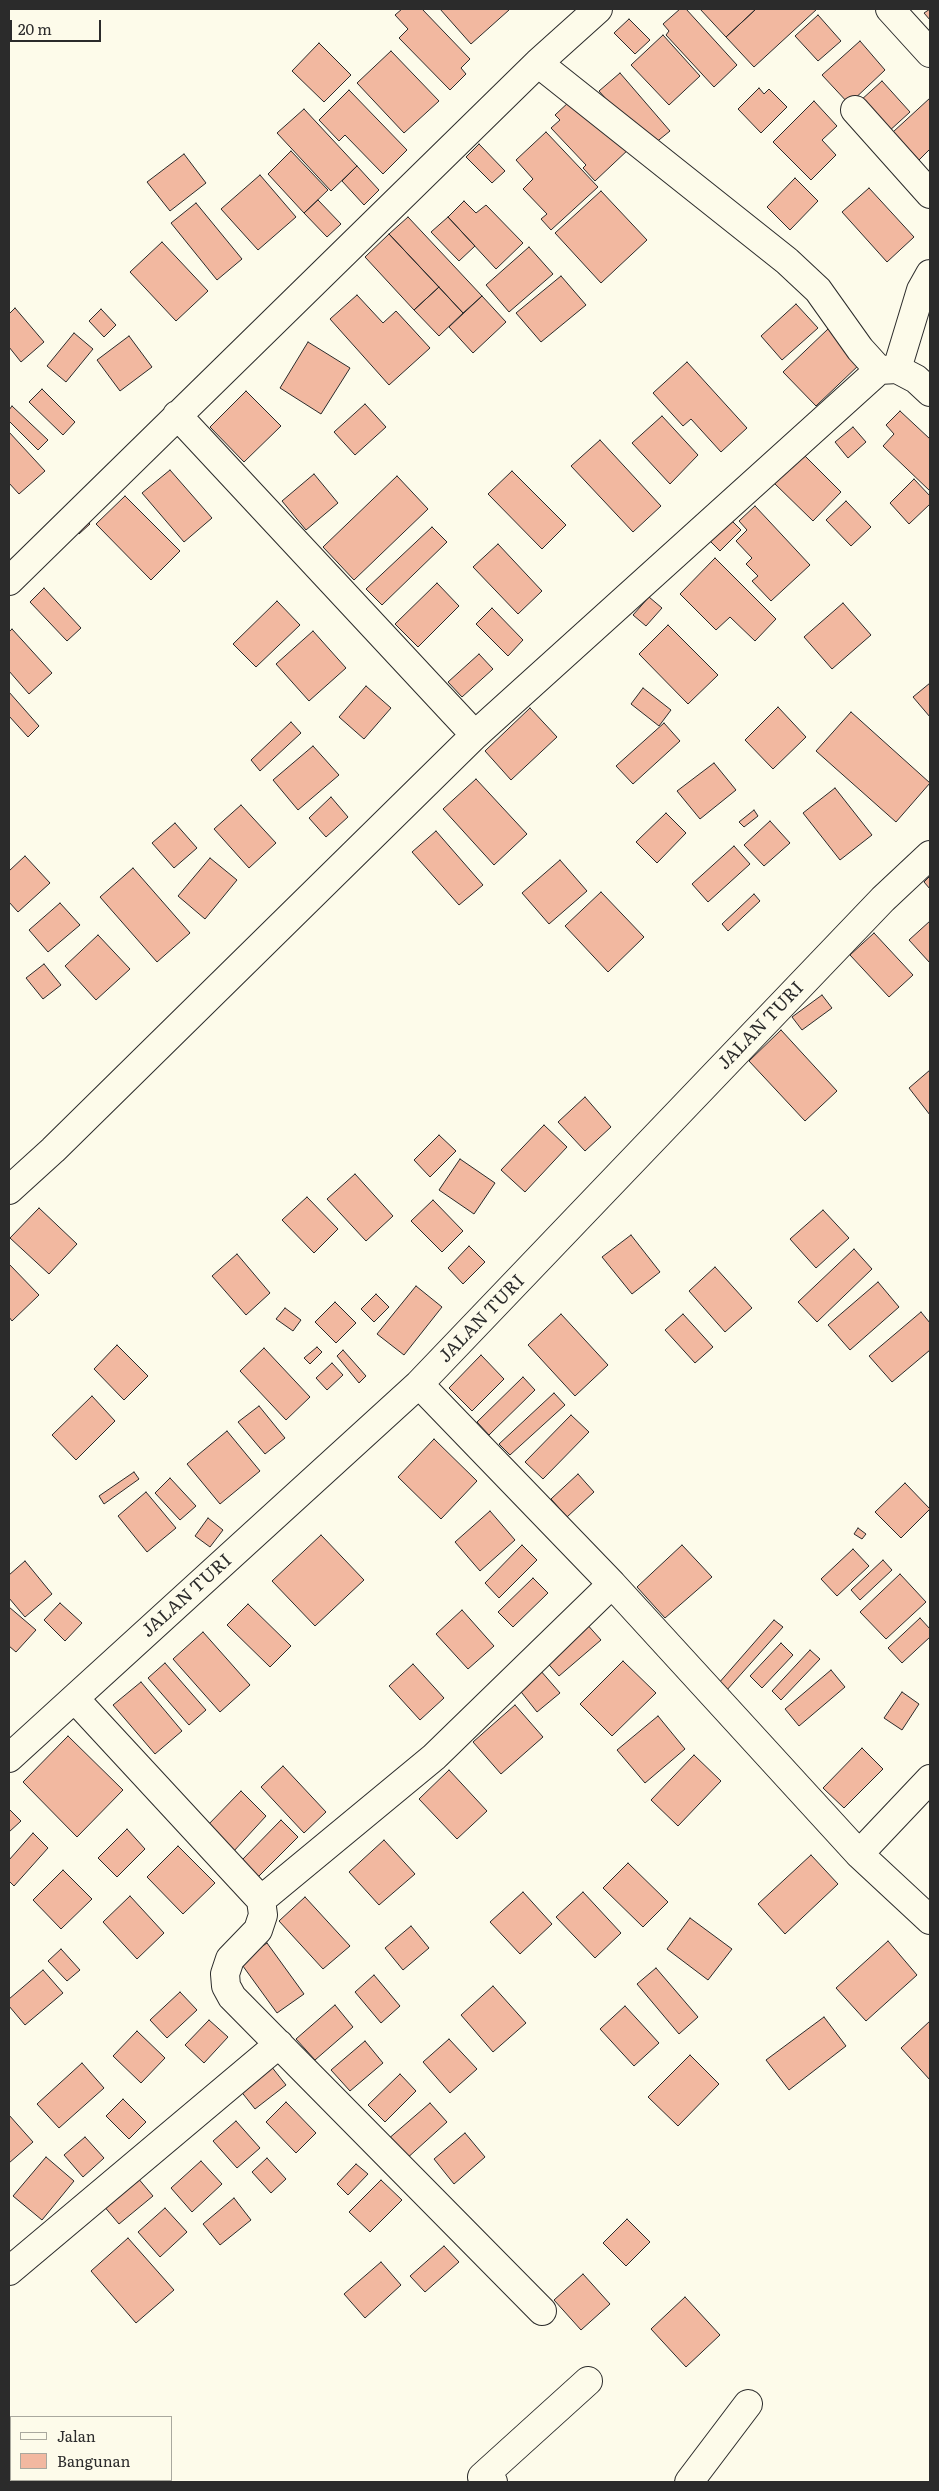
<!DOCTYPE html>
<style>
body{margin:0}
#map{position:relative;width:939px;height:2491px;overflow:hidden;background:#fdfbea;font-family:Literata,serif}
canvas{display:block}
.frame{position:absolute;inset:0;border:10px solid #2b2b2b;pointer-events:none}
.legend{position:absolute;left:10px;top:2416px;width:162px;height:65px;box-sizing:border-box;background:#fdfbea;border:1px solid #a9a89e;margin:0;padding:6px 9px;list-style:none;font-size:15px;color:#2b2b2b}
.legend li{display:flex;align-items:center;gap:10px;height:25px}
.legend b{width:25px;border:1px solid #a9a89e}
.scale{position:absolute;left:10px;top:20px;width:91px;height:22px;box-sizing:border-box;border:2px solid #2b2b2b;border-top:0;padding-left:6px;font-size:15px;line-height:18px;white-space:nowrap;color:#2b2b2b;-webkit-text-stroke:4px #fdfbea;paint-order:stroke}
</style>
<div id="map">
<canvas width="939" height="2491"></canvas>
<div class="frame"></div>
<ul class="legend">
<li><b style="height:6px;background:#fdfbea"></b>Jalan</li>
<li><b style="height:14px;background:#f2b8a0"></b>Bangunan</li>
</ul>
<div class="scale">20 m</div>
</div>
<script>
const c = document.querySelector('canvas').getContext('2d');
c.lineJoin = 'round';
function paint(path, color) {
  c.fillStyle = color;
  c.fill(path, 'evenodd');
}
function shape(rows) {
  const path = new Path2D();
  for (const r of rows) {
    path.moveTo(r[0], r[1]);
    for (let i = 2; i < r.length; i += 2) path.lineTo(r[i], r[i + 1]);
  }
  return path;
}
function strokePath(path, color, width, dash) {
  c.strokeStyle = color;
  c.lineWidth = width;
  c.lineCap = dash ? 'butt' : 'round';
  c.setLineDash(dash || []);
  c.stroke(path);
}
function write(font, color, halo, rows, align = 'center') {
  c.font = font + ' Literata,serif';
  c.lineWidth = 4;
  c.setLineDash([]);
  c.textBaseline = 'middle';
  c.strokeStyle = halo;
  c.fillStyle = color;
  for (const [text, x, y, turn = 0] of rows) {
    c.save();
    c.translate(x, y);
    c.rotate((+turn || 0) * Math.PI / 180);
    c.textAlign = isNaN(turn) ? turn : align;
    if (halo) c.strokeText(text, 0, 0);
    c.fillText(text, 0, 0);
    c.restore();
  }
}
const building = shape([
 [402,9,422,9,470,59,461,68,466,74,450,90,399,38,408,29,395,15,402,9],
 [440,9,507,9,509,10,471,44,440,9],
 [680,9,686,9,737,65,714,87,666,35,669,31,663,24,680,9],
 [700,9,756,9,726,37,700,9],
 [756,9,817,9,754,67,726,37,756,9],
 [930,9,930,20,924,13,930,9],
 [818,15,841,41,818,61,795,36,818,15],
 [629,19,650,40,635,54,614,33,629,19],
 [663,35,700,76,669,105,631,65,663,35],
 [860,41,885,70,849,104,822,75,860,41],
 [319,43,351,75,324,102,292,71,319,43],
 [391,51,439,101,404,133,357,83,391,51],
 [620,73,670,131,649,148,599,91,620,73],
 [882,81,910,112,888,132,860,101,882,81],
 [759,88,764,94,769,89,787,107,761,133,738,109,759,88],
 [349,90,407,150,383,174,345,135,339,141,319,120,349,90],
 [930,98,930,149,919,160,893,132,930,98],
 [570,101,594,126,602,118,630,148,595,181,583,168,586,165,551,128,560,120,555,115,570,101],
 [814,101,837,126,822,140,836,155,811,180,773,142,814,101],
 [304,109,357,166,331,191,277,133,304,109],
 [546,132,598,187,551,230,541,219,547,214,523,189,533,179,516,160,546,132],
 [479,144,505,171,492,183,466,157,479,144],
 [291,151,328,190,304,213,268,174,291,151],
 [184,154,206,183,170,211,147,182,184,154],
 [357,166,379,190,364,205,342,181,357,166],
 [260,175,296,217,258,250,221,209,260,175],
 [795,178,818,201,790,230,767,207,795,178],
 [869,188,914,237,887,262,842,212,869,188],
 [601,191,647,240,601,283,555,233,601,191],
 [318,200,341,224,327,237,304,213,318,200],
 [464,201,476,213,486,205,523,243,496,269,448,217,464,201],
 [196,203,242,259,217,280,171,223,196,203],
 [408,217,482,296,463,313,389,234,408,217],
 [448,217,475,246,459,261,431,232,448,217],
 [389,234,439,287,414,310,365,257,389,234],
 [162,242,208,291,176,321,130,272,162,242],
 [529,247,553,274,509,312,486,285,529,247],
 [561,276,586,305,541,342,516,313,561,276],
 [439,287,463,313,439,336,414,310,439,287],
 [357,295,383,323,396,311,430,348,389,385,330,319,357,295],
 [482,296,506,322,473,353,449,327,482,296],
 [796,304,818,328,782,360,761,336,796,304],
 [15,308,44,342,21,362,9,347,9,314,15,308],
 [101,309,116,325,104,337,89,321,101,309],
 [828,329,861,363,816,406,783,372,828,329],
 [74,333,93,349,66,382,47,366,74,333],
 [129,336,152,367,120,391,97,360,129,336],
 [308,342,350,368,321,414,280,388,308,342],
 [687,362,747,428,721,452,691,419,683,426,653,393,687,362],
 [42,389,75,422,63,435,29,402,42,389],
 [246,391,281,426,244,462,210,427,246,391],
 [365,404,386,427,355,455,334,432,365,404],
 [12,406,48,440,38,450,9,421,9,410,12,406],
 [900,411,930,439,930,491,883,446,894,434,886,425,900,411],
 [662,416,698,455,670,484,632,443,662,416],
 [853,427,866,442,848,458,835,442,853,427],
 [9,432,45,471,19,494,9,483,9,432],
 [600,440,661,506,633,532,571,466,600,440],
 [802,453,841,492,813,521,773,482,802,453],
 [170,470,212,518,184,542,142,493,170,470],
 [512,471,566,525,542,549,488,494,512,471],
 [314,474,338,503,306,530,282,501,314,474],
 [397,476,428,509,354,580,323,547,397,476],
 [914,479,930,496,930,504,909,524,890,503,914,479],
 [125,496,180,551,151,580,96,524,125,496],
 [846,501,871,527,851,546,826,520,846,501],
 [755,506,810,565,771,601,752,581,758,576,746,564,752,558,736,541,747,530,739,521,755,506],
 [726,515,741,530,720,551,705,536,726,515],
 [85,520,90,524,79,534,75,529,85,520],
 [432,527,447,542,382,605,366,589,432,527],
 [498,544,542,591,518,614,473,567,498,544],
 [715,558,776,619,755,641,730,617,716,630,680,594,715,558],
 [437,583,459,606,418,647,395,624,437,583],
 [44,588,81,628,67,641,30,602,44,588],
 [649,597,662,608,646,626,633,615,649,597],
 [277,601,300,625,256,667,233,644,277,601],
 [843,603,871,635,832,669,804,637,843,603],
 [492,608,523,640,508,656,476,624,492,608],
 [668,625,718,675,688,704,639,654,668,625],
 [12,629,52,673,29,694,9,671,9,632,12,629],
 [313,631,346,668,309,701,276,664,313,631],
 [479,654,493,669,462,697,448,682,479,654],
 [930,683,930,717,913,697,930,683],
 [366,686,391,708,364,739,339,717,366,686],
 [643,688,671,710,659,726,631,704,643,688],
 [9,692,39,726,28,737,9,716,9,692],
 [778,707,806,737,773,769,745,740,778,707],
 [530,708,557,737,511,780,485,751,530,708],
 [851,712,930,783,896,822,816,751,851,712],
 [291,722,301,733,260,771,251,760,291,722],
 [664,723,680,741,633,784,616,766,664,723],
 [313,746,339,775,298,810,273,780,313,746],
 [714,763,736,790,700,819,677,791,714,763],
 [476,779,527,834,494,865,443,809,476,779],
 [835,788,872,835,840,860,803,813,835,788],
 [331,797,348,817,326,837,309,818,331,797],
 [241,805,276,843,249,868,214,829,241,805],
 [754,810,758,816,744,827,739,822,754,810],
 [666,813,686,833,657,863,636,842,666,813],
 [770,821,790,843,764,866,744,845,770,821],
 [175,823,197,848,174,868,152,843,175,823],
 [436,831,483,885,459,905,412,852,436,831],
 [734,846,750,864,708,902,692,884,734,846],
 [25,856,50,883,18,912,9,902,9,871,25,856],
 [210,858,237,880,205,919,178,896,210,858],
 [560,860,587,891,549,924,522,893,560,860],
 [133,868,190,933,157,962,100,897,133,868],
 [930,876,930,889,924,882,930,876],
 [601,892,644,937,608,972,565,926,601,892],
 [754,894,760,901,728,931,722,924,754,894],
 [60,903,80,925,48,952,29,930,60,903],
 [930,921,930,963,909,940,930,921],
 [874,933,913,975,889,997,850,955,874,933],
 [98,935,130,969,96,1000,65,966,98,935],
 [44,964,61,985,43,999,26,978,44,964],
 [822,995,832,1008,802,1030,792,1017,822,995],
 [781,1030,837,1091,805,1121,749,1061,781,1030],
 [930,1070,930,1115,909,1088,930,1070],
 [585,1097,611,1127,585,1151,558,1122,585,1097],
 [544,1125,567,1147,525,1192,501,1170,544,1125],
 [439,1135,456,1151,430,1177,414,1160,439,1135],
 [460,1159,495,1183,474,1214,439,1190,460,1159],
 [355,1174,393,1216,366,1241,327,1199,355,1174],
 [307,1197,338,1229,314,1253,282,1220,307,1197],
 [433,1200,463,1231,442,1252,411,1221,433,1200],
 [39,1208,77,1244,49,1274,10,1238,39,1208],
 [823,1210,849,1238,816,1268,790,1239,823,1210],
 [631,1235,660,1272,632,1294,602,1257,631,1235],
 [469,1246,485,1262,463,1284,448,1268,469,1246],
 [854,1249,872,1269,817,1322,798,1302,854,1249],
 [237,1254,270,1293,246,1315,212,1276,237,1254],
 [9,1264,39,1295,12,1321,9,1317,9,1264],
 [715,1267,752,1308,725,1332,689,1291,715,1267],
 [878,1282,899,1307,850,1350,828,1325,878,1282],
 [416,1286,442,1307,404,1355,377,1334,416,1286],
 [376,1294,389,1307,374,1322,361,1309,376,1294],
 [335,1302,356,1323,336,1343,315,1322,335,1302],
 [285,1308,301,1320,293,1331,276,1319,285,1308],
 [921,1312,930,1323,930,1350,892,1382,869,1356,921,1312],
 [561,1314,608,1365,575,1396,528,1345,561,1314],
 [683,1314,713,1347,695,1363,665,1330,683,1314],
 [117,1345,148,1376,124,1400,94,1369,117,1345],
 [317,1347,322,1352,310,1364,304,1358,317,1347],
 [264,1348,310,1397,286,1420,240,1371,264,1348],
 [343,1350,366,1376,359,1383,337,1356,343,1350],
 [481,1355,504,1379,472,1411,449,1388,481,1355],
 [332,1363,343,1375,327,1390,316,1378,332,1363],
 [523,1377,535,1390,489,1435,477,1422,523,1377],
 [554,1393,565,1405,510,1455,499,1444,554,1393],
 [92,1396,115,1421,76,1460,52,1435,92,1396],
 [259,1406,285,1438,265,1454,238,1422,259,1406],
 [571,1415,589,1432,543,1479,525,1462,571,1415],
 [227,1431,260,1471,220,1504,187,1464,227,1431],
 [434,1439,477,1481,441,1519,398,1477,434,1439],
 [134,1472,139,1479,104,1504,99,1496,134,1472],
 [578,1474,594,1492,567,1517,551,1499,578,1474],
 [170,1478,196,1506,180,1520,155,1493,170,1478],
 [905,1483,930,1509,901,1538,875,1512,905,1483],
 [146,1492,176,1528,147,1552,118,1516,146,1492],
 [490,1511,515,1540,480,1571,455,1542,490,1511],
 [208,1518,223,1530,210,1547,195,1536,208,1518],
 [858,1528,866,1534,862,1539,854,1534,858,1528],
 [321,1535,364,1580,315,1626,272,1581,321,1535],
 [522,1545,537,1560,499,1598,485,1583,522,1545],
 [682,1545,712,1577,665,1618,637,1587,682,1545],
 [853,1549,869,1566,837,1596,821,1579,853,1549],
 [883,1560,892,1570,860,1600,851,1590,883,1560],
 [25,1561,52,1594,25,1617,9,1598,9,1575,25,1561],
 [900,1574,926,1602,886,1639,860,1612,900,1574],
 [533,1578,548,1593,513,1627,498,1612,533,1578],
 [60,1603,82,1623,65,1641,44,1620,60,1603],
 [248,1604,291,1646,270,1667,227,1625,248,1604],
 [9,1607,36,1630,16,1652,9,1646,9,1607],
 [462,1610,494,1646,468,1669,436,1634,462,1610],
 [920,1618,930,1629,930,1637,902,1663,888,1648,920,1618],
 [774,1620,783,1627,726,1691,718,1684,774,1620],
 [585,1622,601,1640,559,1676,543,1658,585,1622],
 [203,1632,250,1685,220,1712,173,1659,203,1632],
 [781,1643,793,1655,762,1688,750,1676,781,1643],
 [810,1650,820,1659,781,1700,772,1691,810,1650],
 [623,1661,656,1693,612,1736,580,1704,623,1661],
 [165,1663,206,1710,189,1725,148,1678,165,1663],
 [413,1664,444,1698,420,1720,389,1686,413,1664],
 [540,1670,560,1693,537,1712,518,1688,540,1670],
 [831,1670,845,1687,799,1726,785,1709,831,1670],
 [141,1682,182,1731,155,1754,113,1705,141,1682],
 [902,1692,919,1704,902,1730,884,1718,902,1692],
 [515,1705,543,1737,501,1774,473,1742,515,1705],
 [658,1716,685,1749,645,1783,617,1750,658,1716],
 [68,1736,123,1790,77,1837,23,1782,68,1736],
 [862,1748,883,1769,844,1808,823,1788,862,1748],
 [694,1755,721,1781,678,1826,651,1800,694,1755],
 [283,1766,326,1812,304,1833,261,1787,283,1766],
 [449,1770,487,1811,457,1839,419,1799,449,1770],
 [241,1791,266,1816,233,1852,206,1827,241,1791],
 [9,1809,21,1821,9,1832,9,1809],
 [281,1820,298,1837,258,1877,241,1861,281,1820],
 [127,1829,145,1849,117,1877,98,1858,127,1829],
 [33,1833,48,1848,14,1886,9,1881,9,1860,33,1833],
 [384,1840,415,1874,379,1905,349,1872,384,1840],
 [178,1846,215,1883,183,1914,147,1877,178,1846],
 [811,1855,838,1884,785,1934,758,1904,811,1855],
 [628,1863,668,1902,643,1927,603,1888,628,1863],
 [63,1870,92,1899,61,1929,33,1900,63,1870],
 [523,1892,552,1924,520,1954,490,1922,523,1892],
 [583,1892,621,1933,595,1958,556,1917,583,1892],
 [130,1896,164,1933,137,1959,103,1922,130,1896],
 [305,1897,350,1946,323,1969,279,1921,305,1897],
 [690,1918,732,1949,708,1980,667,1949,690,1918],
 [411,1926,429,1948,403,1970,385,1948,411,1926],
 [888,1941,917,1975,866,2021,836,1988,888,1941],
 [267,1943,304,1994,277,2013,240,1962,267,1943],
 [61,1949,80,1970,67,1981,48,1961,61,1949],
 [656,1968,698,2017,679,2034,637,1984,656,1968],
 [43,1970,63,1993,25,2025,9,2006,9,1999,43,1970],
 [374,1975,400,2006,381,2023,355,1992,374,1975],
 [493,1986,526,2023,493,2052,461,2015,493,1986],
 [180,1992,197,2010,167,2038,150,2020,180,1992],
 [335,2005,353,2027,315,2060,296,2039,335,2005],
 [625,2006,659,2043,634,2066,600,2029,625,2006],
 [824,2017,846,2046,789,2090,766,2060,824,2017],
 [209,2020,228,2037,204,2063,185,2045,209,2020],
 [930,2021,930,2080,901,2048,930,2021],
 [137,2031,165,2058,141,2083,113,2056,137,2031],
 [449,2039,477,2069,450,2093,423,2062,449,2039],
 [365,2041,383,2063,350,2091,331,2070,365,2041],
 [690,2055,719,2084,678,2126,648,2097,690,2055],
 [267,2061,286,2085,255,2109,236,2085,267,2061],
 [82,2063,104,2088,59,2128,37,2104,82,2063],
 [400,2074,416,2091,385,2122,368,2105,400,2074],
 [123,2099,146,2122,129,2139,106,2116,123,2099],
 [286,2102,316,2133,296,2153,266,2122,286,2102],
 [430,2103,447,2122,405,2160,387,2140,430,2103],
 [9,2115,33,2142,9,2163,9,2115],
 [236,2121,260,2148,237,2168,213,2141,236,2121],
 [465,2133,485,2157,454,2184,434,2159,465,2133],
 [85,2137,104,2158,83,2177,64,2155,85,2137],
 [46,2157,74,2181,42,2220,13,2196,46,2157],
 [267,2158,286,2179,271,2193,252,2172,267,2158],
 [201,2161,222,2184,192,2212,171,2188,201,2161],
 [356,2164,368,2174,348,2195,337,2184,356,2164],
 [137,2177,153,2196,119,2224,103,2205,137,2177],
 [381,2180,402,2200,370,2232,349,2212,381,2180],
 [234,2198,251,2220,220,2245,203,2224,234,2198],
 [165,2208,187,2232,160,2257,138,2232,165,2208],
 [627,2219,650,2242,626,2266,603,2243,627,2219],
 [128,2238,174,2290,136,2323,91,2271,128,2238],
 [444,2246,459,2262,425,2292,410,2276,444,2246],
 [381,2262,401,2285,365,2318,344,2294,381,2262],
 [583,2274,610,2304,581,2330,554,2300,583,2274],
 [685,2297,720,2335,686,2367,651,2329,685,2297]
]);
const minor = shape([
 [890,9,930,53],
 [538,63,787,261,818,290,860,349,879,370],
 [855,110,930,194],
 [897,369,921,290,930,274],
 [177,415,475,735],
 [9,581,538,63,598,9],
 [9,1190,53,1150,475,735,879,370,897,369,916,379,930,392],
 [419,1384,612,1584,859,1854,930,1779],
 [75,1699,261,1900,263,1915,258,1930,230,1959,225,1974,226,1986,232,1997,542,2311],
 [9,1758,419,1384,883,899,930,855],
 [859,1854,930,1920],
 [261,1900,434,1757,612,1584],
 [9,2271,279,2044],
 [493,2482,482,2477,588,2381],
 [689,2482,748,2404]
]);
const streetNames = [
 ["JALAN TURI",761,1026,-46],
 ["JALAN TURI",482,1319,-46],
 ["JALAN TURI",187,1596,-42]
];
paint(building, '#f2b8a0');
strokePath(building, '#2b2b2b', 1);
strokePath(minor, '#2b2b2b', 30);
strokePath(minor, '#fdfbea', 28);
write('18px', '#2b2b2b', '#fdfbea', streetNames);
</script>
